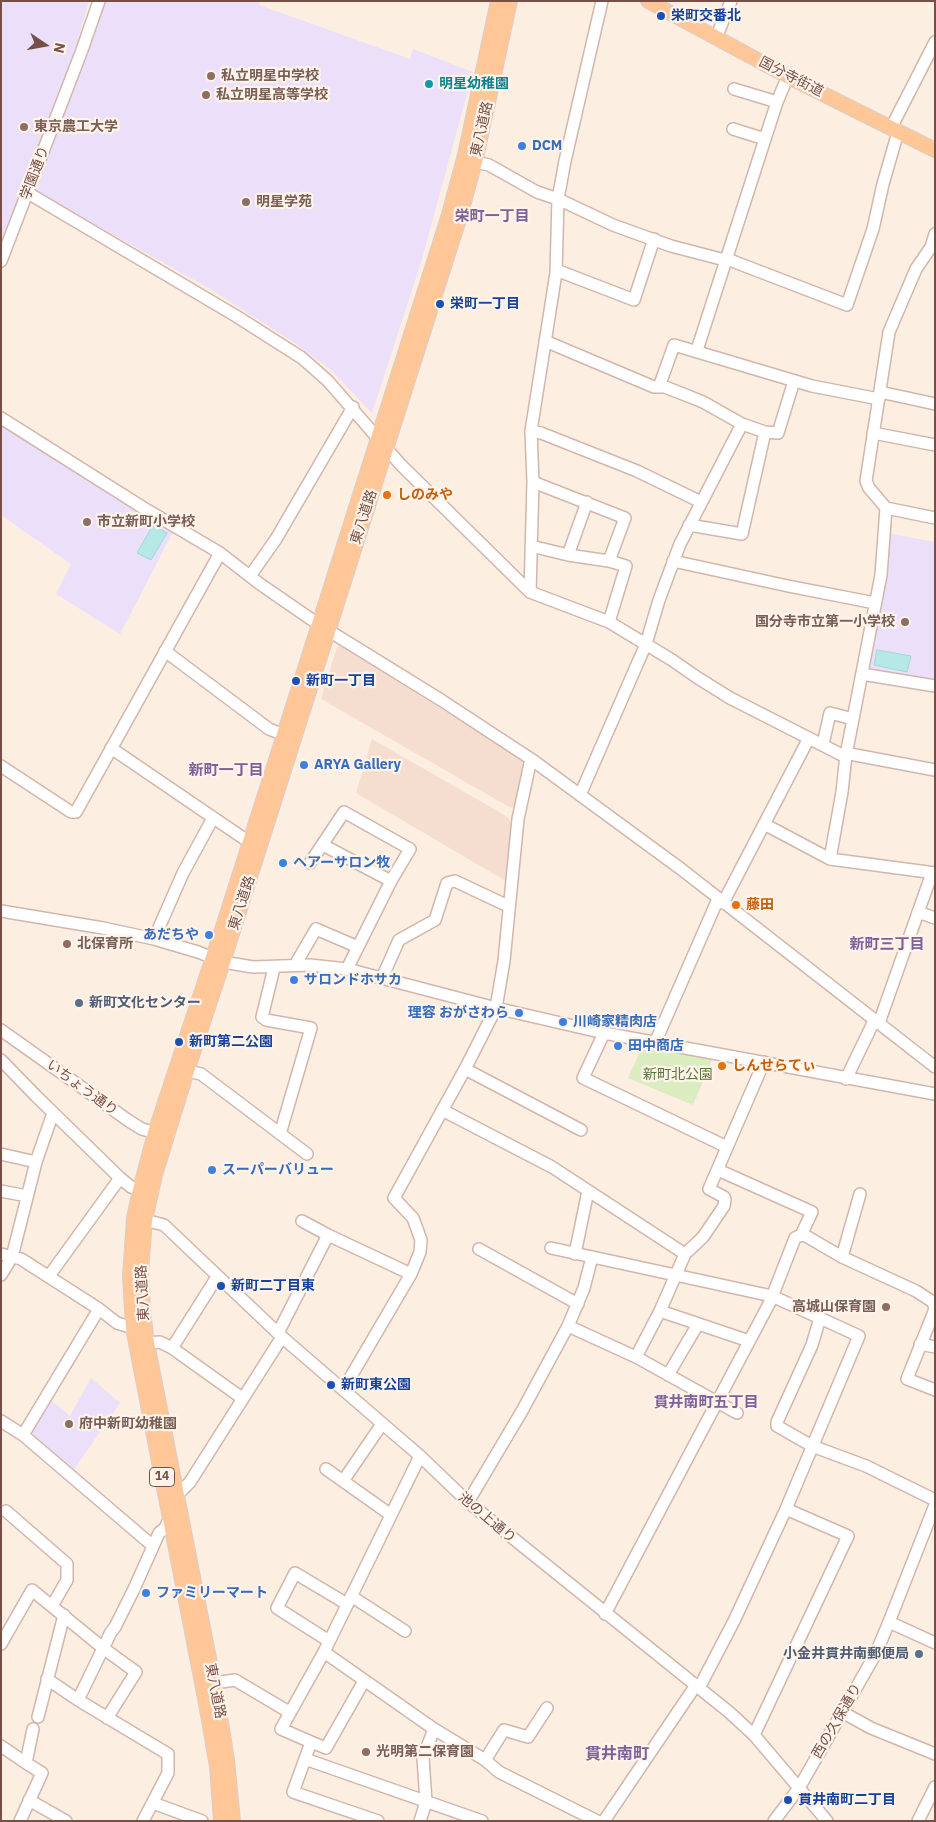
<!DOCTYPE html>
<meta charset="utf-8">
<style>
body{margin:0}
#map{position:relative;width:936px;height:1822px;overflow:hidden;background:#fdeee2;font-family:"IBM Plex Sans",sans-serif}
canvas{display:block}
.frame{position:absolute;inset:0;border:2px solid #765047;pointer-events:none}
.north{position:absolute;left:20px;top:20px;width:50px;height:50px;-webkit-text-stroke:4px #fff3ea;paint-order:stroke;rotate:102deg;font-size:14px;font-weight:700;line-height:20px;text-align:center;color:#765047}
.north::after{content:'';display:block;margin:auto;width:18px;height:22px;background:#765047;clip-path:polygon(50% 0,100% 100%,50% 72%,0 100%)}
</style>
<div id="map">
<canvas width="936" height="1822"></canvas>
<div class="frame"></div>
<div class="north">N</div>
</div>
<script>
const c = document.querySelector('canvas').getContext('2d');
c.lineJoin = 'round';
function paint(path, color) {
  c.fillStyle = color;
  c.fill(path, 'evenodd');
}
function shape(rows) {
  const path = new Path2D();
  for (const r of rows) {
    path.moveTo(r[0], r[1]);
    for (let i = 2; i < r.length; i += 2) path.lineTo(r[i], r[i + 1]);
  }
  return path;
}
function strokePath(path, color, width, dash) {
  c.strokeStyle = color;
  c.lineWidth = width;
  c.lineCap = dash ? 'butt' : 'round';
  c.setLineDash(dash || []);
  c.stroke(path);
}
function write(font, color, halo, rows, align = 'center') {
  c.font = font + ' "IBM Plex Sans","Noto Sans JP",sans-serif';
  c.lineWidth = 4.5;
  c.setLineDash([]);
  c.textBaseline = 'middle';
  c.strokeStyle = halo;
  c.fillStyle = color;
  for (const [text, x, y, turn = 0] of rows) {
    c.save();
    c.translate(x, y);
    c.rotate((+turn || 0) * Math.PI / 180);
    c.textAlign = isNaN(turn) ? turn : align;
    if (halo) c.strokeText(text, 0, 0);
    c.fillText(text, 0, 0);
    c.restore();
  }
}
const residential = shape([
 [341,646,526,762,515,807,511,808,321,699,337,647],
 [372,739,508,817,512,825,506,880,504,880,356,793]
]);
const education = shape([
 [1,1,89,1,70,66,1,243],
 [101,1,260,1,259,5,410,59,413,49,473,72,422,259,372,413,331,370,295,343,210,289,34,190,76,84],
 [1,423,174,530,120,634,56,594,71,564,1,515],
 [887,533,935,542,935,682,868,670],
 [91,1378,120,1403,73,1471,28,1430,48,1398,70,1416]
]);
const green = shape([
 [643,1045,713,1058,693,1105,628,1078]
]);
const water = shape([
 [153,525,167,533,151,560,137,553,153,525],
 [877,650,911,656,907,672,874,665,877,650]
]);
const minor = shape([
 [716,38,731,1],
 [734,89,777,102],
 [891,128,935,42],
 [733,129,765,139],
 [475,162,489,165,537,192,558,199,613,225,671,246,721,259,727,259,847,305,873,229,883,184,898,132],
 [28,193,236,316,302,358,328,381,401,465,530,592,609,622,672,660,698,678,730,698,842,755,850,754,935,770],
 [1,261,82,50,99,1],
 [556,270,634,300,654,239],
 [545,341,654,387,665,387,683,394,703,402,742,424,765,432,778,433,794,381],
 [697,350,765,139,777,102,788,76],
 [659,387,674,345,812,386,879,399],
 [880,392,935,404],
 [1,418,142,507,220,553,260,584,318,624,441,700,531,759,681,869,935,1067],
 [531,431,541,433,637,471,701,502],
 [873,433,935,445],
 [533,482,625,518,609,561],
 [886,508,935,518],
 [689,525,742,534,765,432],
 [531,546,568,555,609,561,626,566,609,622],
 [568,555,587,502],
 [673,561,788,586,875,603],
 [250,576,276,539,353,407],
 [530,592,533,482,531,431,556,273,558,199,565,161,602,1],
 [165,651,269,729,284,735],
 [862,674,935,686],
 [823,744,830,713,853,719],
 [111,748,249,842],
 [1,766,71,812,76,812,220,553],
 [580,795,646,644,659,600,680,544,742,424],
 [764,824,830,859,935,873],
 [323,845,391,881],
 [830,859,842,792,846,755,881,575,886,508,869,488,866,481,889,332,916,269,931,247,935,234],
 [310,863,344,812,410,849,391,881,347,969],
 [723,903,809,738],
 [1,911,103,928,154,939,198,952,223,962,253,967,310,965,347,969,496,1008,604,1033,935,1094],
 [918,912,935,918],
 [154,939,183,873,213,818],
 [295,965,316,929,358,947],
 [274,968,262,1017,266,1020,311,1028,280,1134],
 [382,978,399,940,435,920,447,883,455,881,508,906],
 [879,1023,932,873],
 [1,1030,129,1121,142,1129,163,1135],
 [604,1033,583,1078,727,1147],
 [655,1043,718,899],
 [1,1060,36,1096,120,1178,131,1187,140,1190],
 [465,1069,581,1130],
 [187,1071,201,1074,307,1154],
 [846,1079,875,1019],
 [442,1110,552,1167,685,1254],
 [1,1154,36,1162],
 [718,1170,812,1212,801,1235],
 [1,1191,27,1196],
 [145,1220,164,1225,282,1337,420,1456,468,1502,729,1712,754,1735,827,1821],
 [302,1221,328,1235,411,1274],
 [551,1248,772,1296,859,1336,786,1509,734,1621,699,1688],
 [479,1249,578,1304],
 [1,1254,21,1259,99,1309,117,1323,133,1328],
 [575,1254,588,1191],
 [842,1257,860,1194],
 [1,1275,12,1257,36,1162,53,1113],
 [49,1276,120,1178],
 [660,1311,749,1341],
 [820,1318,812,1345,777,1422,777,1426,812,1446,866,1466,935,1500],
 [568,1326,584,1288,592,1257],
 [278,1333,328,1235],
 [147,1343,160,1342,172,1348,242,1398],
 [920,1344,935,1347],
 [172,1348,217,1277],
 [636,1357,660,1311,685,1254,703,1237,724,1206,725,1199,724,1197,709,1189,764,1062],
 [668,1375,698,1324],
 [343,1390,411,1274,420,1252,421,1240,413,1218,394,1198,465,1069,496,1008,504,961,518,819,531,759],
 [1,1421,23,1435,153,1546],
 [23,1435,99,1309],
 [326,1469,391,1515],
 [343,1481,382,1424],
 [176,1501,177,1495,190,1482,282,1337],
 [468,1502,522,1411,568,1326,636,1357,737,1413],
 [6,1511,67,1564,67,1580,52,1606],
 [351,1596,405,1631],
 [605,1614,770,1302,795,1238,801,1235,806,1236,842,1257,916,1291,933,1302,935,1309,907,1379,935,1390],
 [889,1622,935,1643],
 [329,1641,277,1608,295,1573,347,1604],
 [1,1644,32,1590,103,1648,136,1672,107,1718],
 [324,1652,434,1729,423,1758,426,1802,420,1821],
 [47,1679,78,1700],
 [214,1683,235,1680,289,1712],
 [842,1712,871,1728,935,1754],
 [38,1717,64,1615],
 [434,1729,485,1760,499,1772,597,1821],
 [754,1735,848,1536,786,1509],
 [311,1742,281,1729,324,1652,420,1456],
 [1,1746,26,1763,42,1773,20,1821],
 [305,1759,311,1742,326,1748,364,1681],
 [485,1760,504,1730,528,1737,547,1708],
 [26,1763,33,1729],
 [29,1800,66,1821],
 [153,1803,202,1821],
 [143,1821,168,1773,168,1754,78,1700,111,1632,115,1627,134,1589,159,1533,165,1528,171,1516],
 [378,1821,293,1792,305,1759,482,1821],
 [604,1821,696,1685],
 [774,1821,799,1788,876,1653,889,1622,935,1505],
 [918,1821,935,1787]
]);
const major = shape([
 [648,1,791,78,935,150],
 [221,1821,217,1767,207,1709,133,1328,130,1277,134,1218,140,1190,155,1133,222,930,448,218,465,155,498,1],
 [233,1821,227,1760,218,1704,147,1343,143,1311,141,1272,145,1220,155,1175,187,1071,223,962,461,213,475,162,510,1]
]);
const markers = [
 [661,16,5,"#1a4fb4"],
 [211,76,5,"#8d6e63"],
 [429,84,5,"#0f9aa8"],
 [206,95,5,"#8d6e63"],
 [24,127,5,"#8d6e63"],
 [522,146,5,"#3f7fe0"],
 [246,202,5,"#8d6e63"],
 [440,304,5,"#1a4fb4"],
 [387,495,5,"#e8710a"],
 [87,522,5,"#8d6e63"],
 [905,622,5,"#8d6e63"],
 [296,681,5,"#1a4fb4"],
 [304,765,5,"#3f7fe0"],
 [283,863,5,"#3f7fe0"],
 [736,905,5,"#e8710a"],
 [209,935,5,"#3f7fe0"],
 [67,944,5,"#8d6e63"],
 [294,980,5,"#3f7fe0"],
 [79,1003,5,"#5c6f8a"],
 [519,1013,5,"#3f7fe0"],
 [563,1022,5,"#3f7fe0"],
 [179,1042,5,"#1a4fb4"],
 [618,1046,5,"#3f7fe0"],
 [722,1066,5,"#e8710a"],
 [212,1170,5,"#3f7fe0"],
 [221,1286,5,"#1a4fb4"],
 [886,1307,5,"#8d6e63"],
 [331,1385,5,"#1a4fb4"],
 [69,1424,5,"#8d6e63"],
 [146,1593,5,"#3f7fe0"],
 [919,1654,5,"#5c6f8a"],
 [366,1752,5,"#8d6e63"],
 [788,1800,5,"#1a4fb4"]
];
const shields = [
 [162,1477,25]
];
const shieldNames = [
 ["14",162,1477]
];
const transitNames = [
 ["栄町交番北",671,16],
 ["栄町一丁目",450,304],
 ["新町一丁目",306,681],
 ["新町第二公園",189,1042],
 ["新町二丁目東",231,1286],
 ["新町東公園",341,1385],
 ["貫井南町二丁目",798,1800]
];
const educationNames = [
 ["私立明星中学校",221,76],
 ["私立明星高等学校",216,95],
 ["東京農工大学",34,127],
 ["明星学苑",256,202],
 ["市立新町小学校",97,522],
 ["国分寺市立第一小学校",895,622,"right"],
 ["北保育所",77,944],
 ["高城山保育園",876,1307,"right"],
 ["府中新町幼稚園",79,1424],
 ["光明第二保育園",376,1752]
];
const streetNames = [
 ["国分寺街道",791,77,27],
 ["東八道路",482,129,-77],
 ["学園通り",35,173,-69],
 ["東八道路",364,517,-72],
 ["東八道路",242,903,-72],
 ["いちょう通り",82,1088,36],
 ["東八道路",143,1293,-93],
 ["池の上通り",487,1518,40],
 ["東八道路",215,1691,79],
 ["西の久保通り",837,1721,-60]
];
const cultureNames = [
 ["明星幼稚園",439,84]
];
const shopNames = [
 ["DCM",532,146],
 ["ARYA Gallery",314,765],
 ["ヘアーサロン牧",293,863],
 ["あだちや",199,935,"right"],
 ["サロンドホサカ",304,980],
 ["理容 おがさわら",509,1013,"right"],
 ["川崎家精肉店",573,1022],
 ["田中商店",628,1046],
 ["スーパーバリュー",222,1170],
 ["ファミリーマート",156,1593]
];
const foodNames = [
 ["しのみや",397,495],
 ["藤田",746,905],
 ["しんせらてぃ",732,1066]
];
const serviceNames = [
 ["新町文化センター",89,1003],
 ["小金井貫井南郵便局",909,1654,"right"]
];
const parkNames = [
 ["新町北公園",678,1075]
];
const neighbourhoodNames = [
 ["栄町一丁目",492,217],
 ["新町一丁目",226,771],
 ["新町三丁目",887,945],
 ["貫井南町五丁目",706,1403]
];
const quarterNames = [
 ["貫井南町",617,1754]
];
paint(residential, '#f5ded0');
paint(education, '#ebdffa');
paint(green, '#daecc0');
paint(water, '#b6e8e6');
strokePath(water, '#9cdad9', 1);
strokePath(minor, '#d1b6ab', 14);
strokePath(major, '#d9cecb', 16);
strokePath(minor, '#fff', 11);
strokePath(major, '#ffc698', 14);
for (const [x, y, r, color] of markers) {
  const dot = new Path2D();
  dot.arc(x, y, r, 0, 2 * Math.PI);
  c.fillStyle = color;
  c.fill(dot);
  strokePath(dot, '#fff3ea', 2);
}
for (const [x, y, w] of shields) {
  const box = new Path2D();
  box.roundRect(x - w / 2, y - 9.5, w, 19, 4);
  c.fillStyle = '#fff3ea';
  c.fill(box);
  strokePath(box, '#765047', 1);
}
write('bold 12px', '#765047', null, shieldNames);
write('bold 14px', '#164399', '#fff3ea', transitNames, 'left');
write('bold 14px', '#785e54', '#fff3ea', educationNames, 'left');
write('14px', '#765047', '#fff3ea', streetNames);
write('bold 14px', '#0d838f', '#fff3ea', cultureNames, 'left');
write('bold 14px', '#366cbe', '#fff3ea', shopNames, 'left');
write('bold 14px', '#c56008', '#fff3ea', foodNames, 'left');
write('bold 14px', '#4e5e75', '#fff3ea', serviceNames, 'left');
write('14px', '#58773c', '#fff3ea', parkNames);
write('bold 15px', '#7d629a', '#fff3ea', neighbourhoodNames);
write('bold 16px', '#7d629a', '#fff3ea', quarterNames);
</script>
